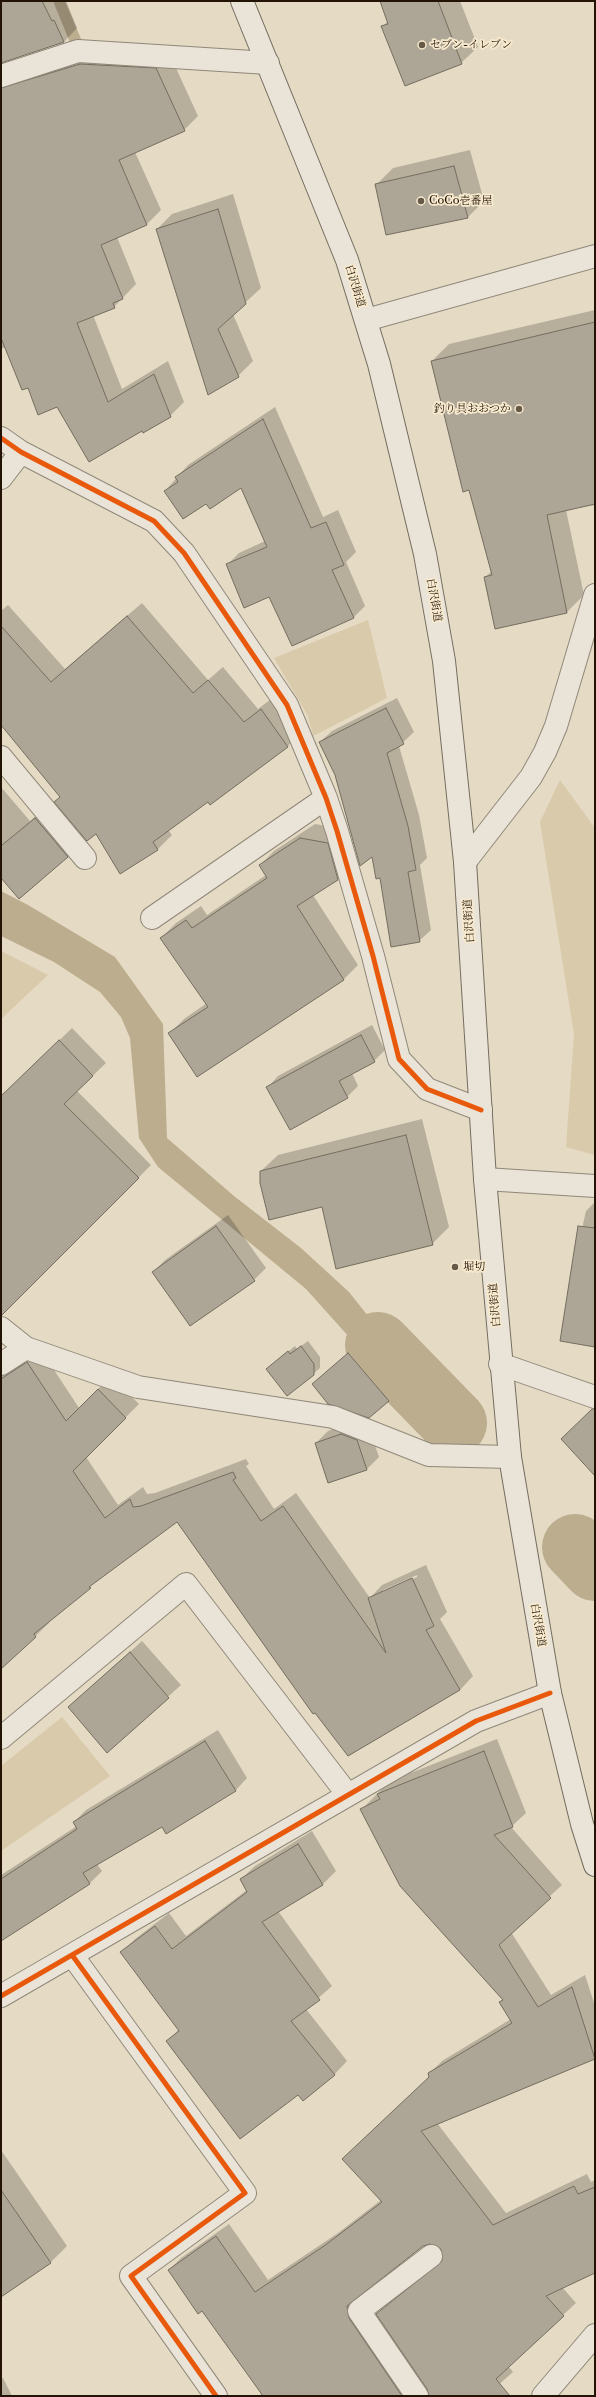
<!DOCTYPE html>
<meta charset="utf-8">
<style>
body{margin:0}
#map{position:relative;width:596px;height:2397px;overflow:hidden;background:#e5dac3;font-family:"Libre Caslon Text",serif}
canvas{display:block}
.frame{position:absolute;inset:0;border:2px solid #221304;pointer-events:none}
</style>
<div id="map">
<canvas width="596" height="2397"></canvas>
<div class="frame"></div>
</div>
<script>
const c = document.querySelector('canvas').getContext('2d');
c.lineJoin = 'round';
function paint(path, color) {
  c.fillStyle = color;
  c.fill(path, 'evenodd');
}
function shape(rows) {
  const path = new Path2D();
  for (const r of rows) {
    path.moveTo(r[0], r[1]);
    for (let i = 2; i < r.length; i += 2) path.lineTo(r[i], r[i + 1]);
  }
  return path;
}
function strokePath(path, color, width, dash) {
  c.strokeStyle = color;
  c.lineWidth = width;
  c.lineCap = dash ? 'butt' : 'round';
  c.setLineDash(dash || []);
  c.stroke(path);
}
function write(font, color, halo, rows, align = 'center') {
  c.font = font + ' "Libre Caslon Text","Noto Serif JP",serif';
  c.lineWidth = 3.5;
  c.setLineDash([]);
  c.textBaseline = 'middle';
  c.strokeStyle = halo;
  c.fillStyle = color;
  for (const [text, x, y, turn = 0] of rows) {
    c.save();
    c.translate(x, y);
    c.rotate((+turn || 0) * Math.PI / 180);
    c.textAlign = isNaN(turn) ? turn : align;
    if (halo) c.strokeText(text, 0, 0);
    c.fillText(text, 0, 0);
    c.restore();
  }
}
const green = shape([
 [368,620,387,698,313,736,308,716,274,658],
 [560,780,595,828,595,1155,566,1147,574,1034,540,822],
 [1,951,48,975,1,1019],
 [62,1717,110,1776,1,1851,1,1766]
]);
const water = shape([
 [53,1,65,1,84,46,71,45],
 [1,891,28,905,115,957,163,1024,167,1138,234,1196,301,1248,349,1292,376,1326,446,1390,437,1435,306,1289,158,1167,139,1138,130,1038,121,1017,100,992,54,962,1,936]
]);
const shadow = shape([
 [1,1,66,1,77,28,64,42,2,61,3,65,94,50,170,55,198,116,184,130,135,152,161,210,147,224,117,237,136,284,114,307,93,315,122,389,168,361,184,402,170,416,142,430,58,406,28,387,6,347,1,349],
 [381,1,460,1,478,47,461,63,383,26,388,21],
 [470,150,484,201,468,217,377,184,393,168],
 [233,194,261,288,233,314,253,361,238,376,157,229,172,214],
 [595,310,595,505,566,510,584,595,567,612,485,577,492,571,432,361,449,344],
 [275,407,323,517,338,510,356,552,346,562,365,606,353,618,270,595,227,565,239,553,265,541,241,487,206,502,165,491,188,465],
 [142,603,208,680,223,667,258,709,275,696,301,732,288,746,210,804,208,801,168,830,172,835,158,849,121,872,96,833,61,796,1,723,1,611,8,605,65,669],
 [397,698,414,732,399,746,419,815,427,858,420,865,431,930,419,941,380,877,373,856,320,742,332,731],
 [1,787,30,821,48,806,80,845,68,857,1,876],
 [315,824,342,829,352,865,337,879,313,895,358,965,344,979,197,1075,170,1033,184,1019,207,1003,161,938,176,923,201,906,207,915,266,875,260,865,274,851],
 [372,1025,385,1050,374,1061,352,1073,358,1086,347,1097,290,1129,268,1087,278,1076],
 [72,1028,106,1063,77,1091,151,1165,14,1303,1,1303,1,1097],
 [422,1119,449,1227,432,1244,261,1171,278,1155],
 [595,1202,595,1346,573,1269,586,1211],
 [228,1215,266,1268,254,1280,153,1272,165,1260],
 [308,1341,320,1357,320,1368,313,1374,274,1363,295,1346,297,1349],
 [361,1342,400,1389,388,1401,313,1384],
 [41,1350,79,1408,111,1376,139,1404,86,1457,118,1505,143,1487,147,1494,155,1493,246,1459,249,1464,246,1466,274,1509,296,1493,370,1598,382,1585,426,1565,447,1612,440,1619,473,1676,460,1690,349,1755,177,1520,102,1576,47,1621,49,1623,1,1669,1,1375],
 [417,1575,417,1577,383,1592,383,1590],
 [354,1422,369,1428,379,1457,367,1469,329,1481,316,1443,328,1431],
 [142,1641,181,1685,108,1751,69,1707],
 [218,1730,247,1778,235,1791,162,1826,97,1864,102,1871,90,1883,1,1940,1,1875,77,1826,74,1822,86,1810],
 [497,1739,526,1813,511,1827,562,1885,511,1932,551,1995,585,1975,595,2006,595,2058,437,2123,506,2213,587,2174,591,2182,595,2180,595,2272,562,2287,576,2303,508,2366,513,2372,486,2396,259,2396,262,2393,203,2309,169,2270,181,2258,229,2224,268,2280,338,2233,381,2200,430,2077,429,2074,442,2061,511,2019,501,2002,503,1999,362,1809,390,1781],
 [430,2243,442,2248,443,2259,377,2314,428,2389,429,2395,419,2391,359,2299,362,2292,423,2245],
 [312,1831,336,1871,322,1885,278,1911,332,1986,306,2009,347,2061,334,2075,298,2094,168,2041,179,2029,122,1952,135,1939,169,1913,186,1936,247,1890,241,1879,255,1866],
 [1,2150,67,2246,51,2262,4,2294,1,2290],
 [3,2378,12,2396,1,2396,1,2379]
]);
const river = shape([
 [378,1345,454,1423],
 [575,1547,595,1568]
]);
const building = shape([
 [1,1,42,1,52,21,54,20,64,42,1,63,1,1],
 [380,1,438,1,462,64,405,86,381,26,388,24,380,1],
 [80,64,156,68,185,131,119,160,147,225,101,245,123,299,113,303,115,308,77,323,108,402,154,374,171,417,143,433,142,431,89,462,57,407,38,415,28,388,22,390,1,338,1,88,80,64],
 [454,166,468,218,386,235,375,184,454,166],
 [218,209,246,304,218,329,239,377,208,395,156,229,218,209],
 [595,322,595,504,547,515,567,613,495,629,484,577,492,575,469,490,463,492,431,361,595,322],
 [263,419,311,528,326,522,344,565,332,570,354,618,292,646,269,597,244,608,226,564,267,547,241,488,210,509,206,504,183,519,164,491,178,482,175,477,263,419],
 [127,616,193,693,208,680,244,722,261,709,288,747,210,805,208,802,153,842,158,850,120,874,96,834,87,841,54,802,60,797,1,725,1,626,51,682,127,616],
 [386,708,404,744,387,753,408,826,416,870,408,872,420,942,391,947,380,878,376,879,372,857,360,866,335,775,319,742,386,708],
 [35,818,68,857,19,899,1,878,1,846,35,818],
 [300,838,328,843,338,880,297,906,344,980,197,1077,168,1033,208,1007,160,938,186,920,192,928,267,878,259,865,300,838],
 [361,1035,375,1062,339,1081,348,1098,290,1130,266,1087,361,1035],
 [59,1040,93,1076,64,1104,139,1178,1,1316,1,1096,59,1040],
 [406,1135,433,1245,336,1269,322,1207,269,1220,260,1183,260,1171,406,1135],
 [216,1226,255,1281,190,1326,152,1272,216,1226],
 [578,1226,595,1228,595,1347,560,1341,578,1226],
 [301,1346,314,1364,314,1375,287,1396,266,1369,288,1351,290,1354,301,1346],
 [348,1353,389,1401,369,1418,328,1404,312,1384,348,1353],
 [27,1362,66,1421,98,1389,126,1418,73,1471,105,1518,130,1499,133,1507,141,1506,233,1472,236,1478,233,1480,261,1521,283,1506,386,1653,368,1598,412,1578,434,1626,426,1630,460,1690,348,1756,315,1713,313,1714,177,1522,89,1587,91,1588,34,1634,36,1637,1,1669,1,1379,27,1362],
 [592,1409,595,1409,595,1476,561,1439,592,1409],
 [341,1434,357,1440,367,1470,328,1483,315,1443,341,1434],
 [130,1652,169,1698,107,1753,68,1707,130,1652],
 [205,1741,236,1791,166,1834,162,1827,83,1873,90,1884,1,1941,1,1879,77,1829,73,1822,205,1741],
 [484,1751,513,1827,494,1835,551,1898,499,1945,538,2007,572,1987,595,2059,421,2131,493,2225,574,2186,578,2194,595,2187,595,2273,546,2296,564,2316,496,2379,510,2396,429,2396,427,2389,376,2314,442,2261,441,2249,430,2244,423,2246,347,2306,349,2318,402,2396,263,2396,202,2311,198,2314,168,2270,216,2236,255,2292,324,2246,382,2202,342,2159,429,2077,428,2073,512,2023,499,2002,503,2000,400,1886,360,1809,380,1799,377,1794,484,1751],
 [298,1844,323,1885,262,1922,320,2000,291,2021,335,2075,303,2101,298,2095,240,2139,166,2041,179,2031,120,1952,155,1926,172,1949,247,1892,240,1879,298,1844],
 [1,2190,51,2263,1,2297,1,2190]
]);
const street = shape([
 [1,76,78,51,268,63],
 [366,320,595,256],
 [1,438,21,452,154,521,184,553,287,705,326,798,337,831,373,956,399,1059,427,1089,481,1110],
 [1,478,21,452],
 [1,757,85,858],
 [465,862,531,777,545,752,556,726,595,595],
 [152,918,326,798],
 [485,1179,595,1186],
 [1,1328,26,1348],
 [1,1364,26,1348,138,1387,333,1417,429,1455,510,1457],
 [500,1364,595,1397],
 [1,1738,186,1584,348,1795],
 [72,1955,245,2193,131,2276,216,2396],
 [1,1996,476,1721,550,1693],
 [417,2396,359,2311,431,2256],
 [543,2396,595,2335]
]);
const secondary = shape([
 [242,1,347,260,379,364,425,554,444,661,465,862,485,1179,510,1457,550,1693,582,1824,595,1865]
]);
const cycleway = shape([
 [1,438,21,452,154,521,184,553,287,705,326,798,337,831,373,956,399,1059,427,1089,481,1110],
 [72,1955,245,2193,131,2276,216,2396],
 [1,1996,476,1721,550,1693]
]);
const markers = [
 [422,45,4,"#665947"],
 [421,201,4,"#665947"],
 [519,409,4,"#665947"],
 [455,1267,4,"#665947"]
];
const poiNames = [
 ["セブン-イレブン",430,45],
 ["CoCo壱番屋",429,201],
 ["釣り具おおつか",511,409,"right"],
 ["堀切",463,1267]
];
const streetNames = [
 ["白沢街道",355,286,73],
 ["白沢街道",434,600,80],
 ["白沢街道",469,921,-94],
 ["白沢街道",495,1305,-95],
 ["白沢街道",538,1625,80]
];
paint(green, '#d9caab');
paint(water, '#bdad8f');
paint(shadow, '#0003');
strokePath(river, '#bdad8f', 66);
paint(building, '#ada595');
strokePath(building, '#746d5f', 1);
strokePath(street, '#908879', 24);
strokePath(secondary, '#746d5f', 24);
strokePath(street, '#e9e3d8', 22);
strokePath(secondary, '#e9e3d8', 22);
strokePath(cycleway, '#e8590c', 5);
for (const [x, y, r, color] of markers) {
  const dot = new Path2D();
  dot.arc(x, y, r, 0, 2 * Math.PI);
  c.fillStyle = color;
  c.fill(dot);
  strokePath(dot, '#f7eacf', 1.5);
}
write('11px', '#221304', '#f7eacf', poiNames, 'left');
write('11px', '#221304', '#f7eacf', streetNames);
</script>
